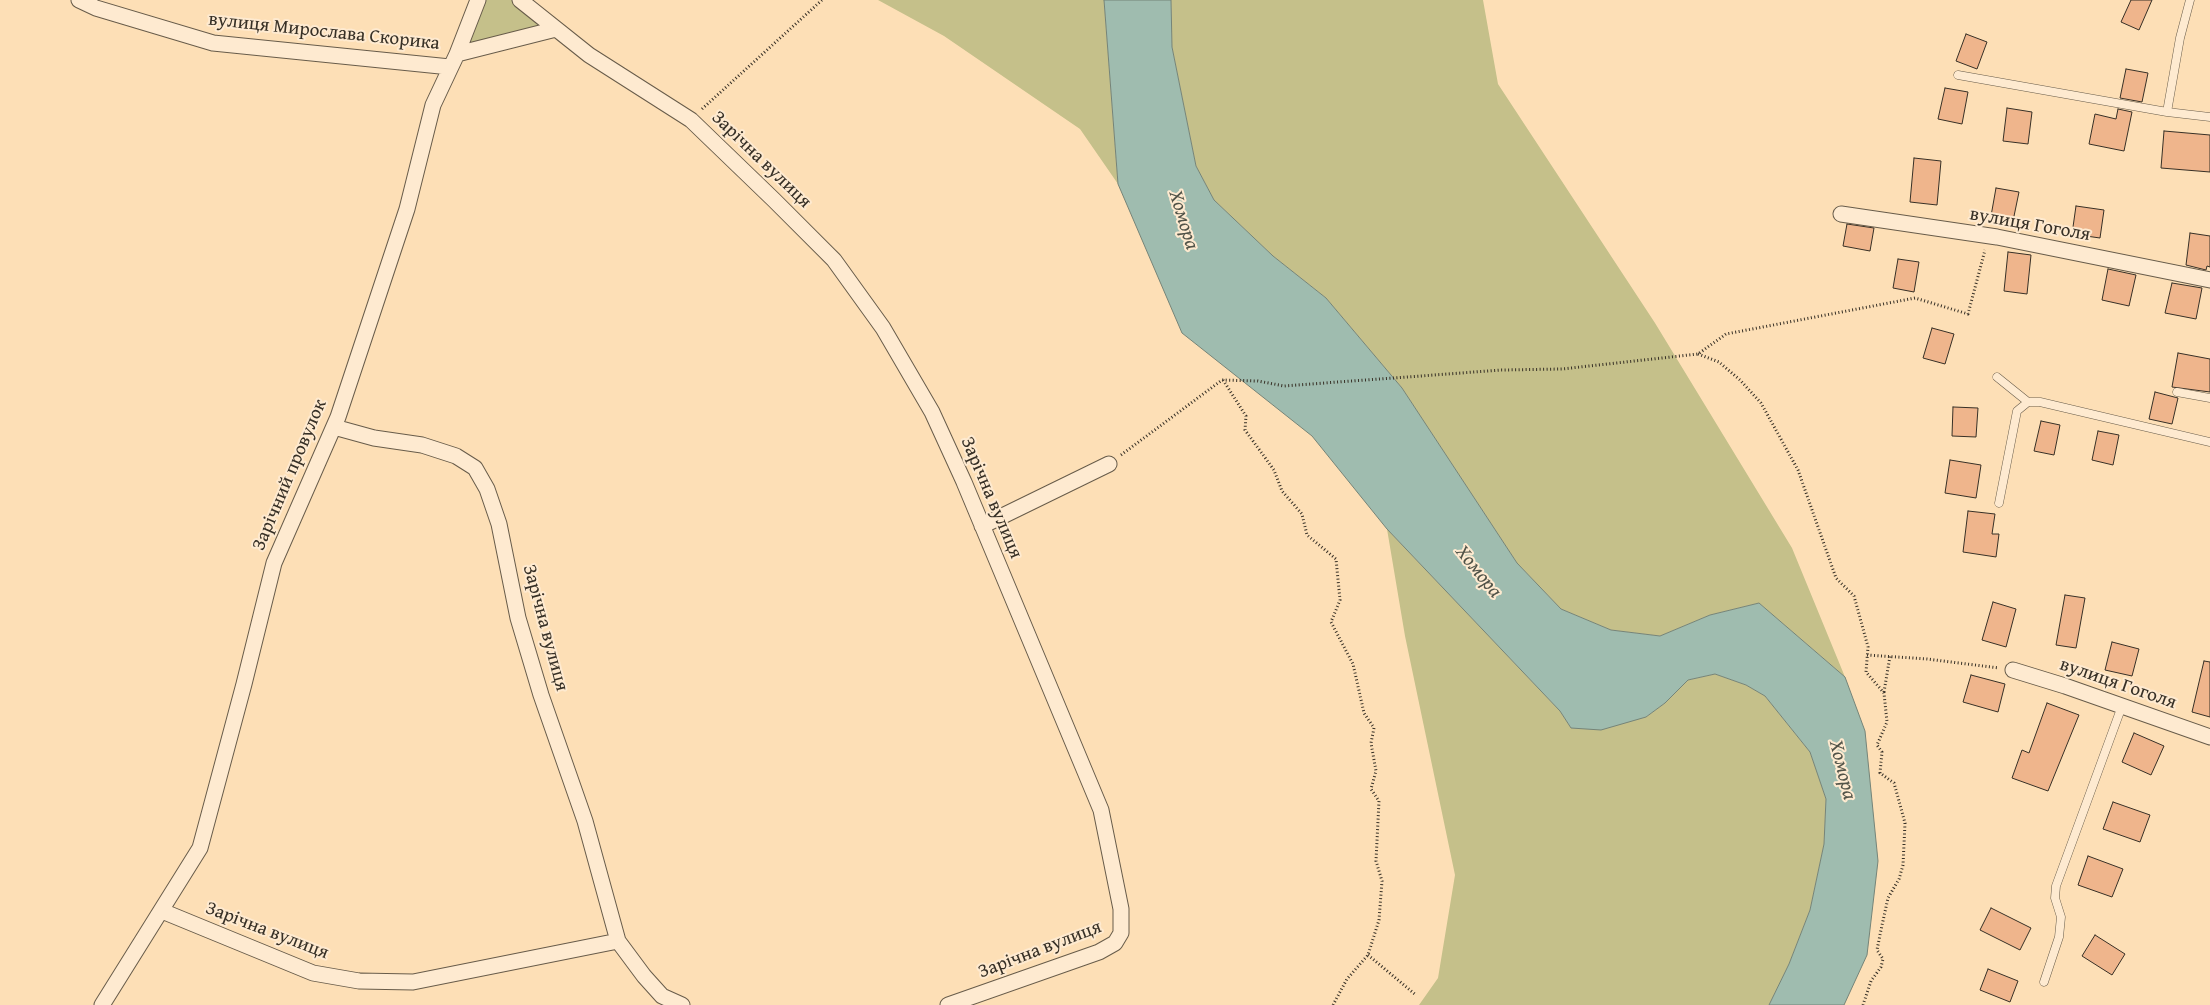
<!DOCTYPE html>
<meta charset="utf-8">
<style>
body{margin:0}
canvas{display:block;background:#fddfb6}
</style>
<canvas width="2210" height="1005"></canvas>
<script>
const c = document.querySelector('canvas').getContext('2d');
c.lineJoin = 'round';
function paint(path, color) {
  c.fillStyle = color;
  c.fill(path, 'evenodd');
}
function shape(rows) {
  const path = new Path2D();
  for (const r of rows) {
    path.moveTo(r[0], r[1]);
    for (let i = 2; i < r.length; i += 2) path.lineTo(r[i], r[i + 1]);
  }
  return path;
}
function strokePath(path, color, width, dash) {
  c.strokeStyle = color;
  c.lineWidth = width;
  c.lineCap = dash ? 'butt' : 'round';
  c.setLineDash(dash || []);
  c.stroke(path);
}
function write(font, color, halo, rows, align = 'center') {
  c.font = font + ' "Gentium Book Plus",serif';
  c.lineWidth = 4;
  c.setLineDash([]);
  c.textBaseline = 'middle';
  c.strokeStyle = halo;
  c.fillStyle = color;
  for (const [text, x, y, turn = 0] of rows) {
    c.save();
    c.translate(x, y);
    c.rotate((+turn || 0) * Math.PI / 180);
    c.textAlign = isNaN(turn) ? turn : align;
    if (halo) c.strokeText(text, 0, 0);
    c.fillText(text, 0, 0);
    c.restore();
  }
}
const green = shape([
 [478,0,520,0,556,29,457,54],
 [878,0,1104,0,1118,184,1080,129,944,36],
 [1171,0,1483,0,1498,84,1655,323,1792,548,1845,677,1759,603,1710,615,1660,636,1611,630,1561,609,1517,563,1402,388,1326,298,1273,256,1214,200,1196,166,1172,47],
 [1387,529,1560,711,1571,728,1646,717,1665,703,1688,680,1715,674,1746,685,1765,696,1810,752,1826,799,1824,844,1810,910,1789,964,1769,1005,1419,1005,1438,978,1455,875,1405,636]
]);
const water = shape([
 [1104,0,1171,0,1172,47,1196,166,1214,200,1273,256,1326,298,1402,388,1517,563,1561,609,1611,630,1660,636,1710,615,1759,603,1845,677,1865,731,1878,861,1867,955,1844,1005,1769,1005,1789,964,1810,910,1824,844,1826,799,1810,752,1765,696,1746,685,1715,674,1688,680,1665,703,1646,717,1601,730,1571,728,1560,711,1387,529,1312,436,1182,333,1118,184,1104,0]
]);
const building = shape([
 [2131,0,2152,0,2139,30,2121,22,2131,0],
 [1966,34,1987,42,1977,69,1956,61,1966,34],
 [2126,69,2148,73,2142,102,2120,98,2126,69],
 [1945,88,1968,92,1962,124,1938,119,1945,88],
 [2007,108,2032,112,2028,144,2003,141,2007,108],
 [2118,109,2132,112,2124,151,2089,144,2095,114,2116,119,2118,109],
 [2164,131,2210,135,2210,172,2161,168,2164,131],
 [1914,158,1941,161,1937,205,1910,202,1914,158],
 [1996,188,2019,192,2013,221,1991,216,1996,188],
 [2076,206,2104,210,2100,238,2072,234,2076,206],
 [1847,224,1874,228,1870,251,1843,246,1847,224],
 [2190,233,2210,236,2210,267,2207,266,2206,270,2186,265,2190,233],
 [2008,252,2031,255,2027,294,2004,291,2008,252],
 [1898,259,1919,262,1914,292,1893,288,1898,259],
 [2108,269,2136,275,2129,306,2102,300,2108,269],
 [2172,283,2202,288,2196,319,2165,313,2172,283],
 [1932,328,1954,334,1945,364,1923,358,1932,328],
 [2178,353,2210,359,2210,392,2172,387,2178,353],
 [2155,392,2178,398,2172,424,2149,419,2155,392],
 [1953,407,1978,408,1976,437,1952,436,1953,407],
 [2041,421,2060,425,2054,455,2034,451,2041,421],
 [2098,431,2119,435,2113,465,2092,460,2098,431],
 [1950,460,1981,465,1976,498,1945,493,1950,460],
 [1968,511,1995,514,1992,534,1999,534,1996,557,1963,552,1968,511],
 [2065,595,2085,598,2076,648,2056,645,2065,595],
 [1993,602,2016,609,2006,647,1982,640,1993,602],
 [2112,642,2139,649,2132,676,2105,670,2112,642],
 [2204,661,2210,662,2210,717,2192,712,2204,661],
 [1971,675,2005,684,1998,712,1963,702,1971,675],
 [2047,703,2079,715,2048,791,2012,778,2022,750,2029,753,2047,703],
 [2134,733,2164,746,2151,775,2122,762,2134,733],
 [2113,802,2150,815,2140,842,2103,829,2113,802],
 [2088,856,2123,869,2112,897,2078,885,2088,856],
 [1991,908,2031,928,2020,950,1980,930,1991,908],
 [2095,935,2125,954,2112,975,2082,956,2095,935],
 [1988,969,2018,981,2010,1002,1980,990,1988,969]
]);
const path = shape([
 [702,109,822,0],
 [1698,354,1719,362,1740,380,1761,403,1798,470,1836,578,1854,596,1868,647,1866,672,1884,693,1887,722,1877,745,1882,752,1880,773,1894,783,1905,823,1903,865,1899,879,1888,898,1881,930,1877,950,1883,959,1881,967,1871,981,1863,1005],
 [1223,380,1246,416,1245,430,1274,470,1282,491,1302,514,1307,535,1336,559,1340,600,1331,622,1353,664,1364,713,1374,728,1371,743,1376,771,1371,789,1379,801,1376,861,1382,881,1379,920,1368,955,1347,979,1333,1005],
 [1121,455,1222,380,1258,381,1284,386,1502,370,1562,369,1698,354,1726,334,1915,298,1968,314,1985,250],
 [1867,655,1927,659,1999,668],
 [1884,692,1890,656],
 [1368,955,1416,995]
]);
const lane = shape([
 [1958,75,2167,112,2210,117],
 [2167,112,2180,38,2190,0],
 [1997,377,2028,402],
 [2177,392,2210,398],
 [1999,503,2017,411,2028,402,2040,402,2210,442],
 [2044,982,2059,937,2061,917,2055,898,2056,886,2122,706]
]);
const street = shape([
 [79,0,96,8,213,43,450,67],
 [520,0,589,55,691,120,774,200,834,260,883,328,932,412,964,482,1101,810,1121,909,1121,933,1115,943,1099,952,948,1005],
 [457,54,556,29],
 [1841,214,1997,237,2210,280],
 [334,427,374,438,422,445,456,456,475,468,487,489,499,524,518,618,541,695,585,821,618,941,644,976,662,996,682,1005],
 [982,526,1109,464],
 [2013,670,2065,686,2210,737],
 [162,911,313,973,359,981,413,982,618,941],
 [102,1005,200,848,244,684,274,563,338,417,407,209,433,105,457,54,478,0]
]);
const streetNames = [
 ["вулиця Мирослава Скорика",324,32,6],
 ["Зарічна вулиця",761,160,44],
 ["вулиця Гоголя",2030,225,10],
 ["Зарічний провулок",290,475,-67],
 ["Зарічна вулиця",991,498,67],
 ["Зарічна вулиця",545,628,75],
 ["вулиця Гоголя",2118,684,19],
 ["Зарічна вулиця",267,931,21],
 ["Зарічна вулиця",1040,950,-21]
];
const waterNames = [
 ["Хомора",1183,220,73],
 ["Хомора",1478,572,51],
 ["Хомора",1842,770,76]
];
paint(green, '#c5c08a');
paint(water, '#9fbcaf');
strokePath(water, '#758478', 1);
paint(building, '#efb58c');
strokePath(building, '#373026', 1);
strokePath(lane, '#685c4a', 9);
strokePath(street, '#685c4a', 17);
strokePath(path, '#373026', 3, [1, 2.5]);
strokePath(lane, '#feead0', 8);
strokePath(street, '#feead0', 15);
write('19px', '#373026', '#feead0', streetNames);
write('italic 20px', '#515348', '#feead0', waterNames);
</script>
